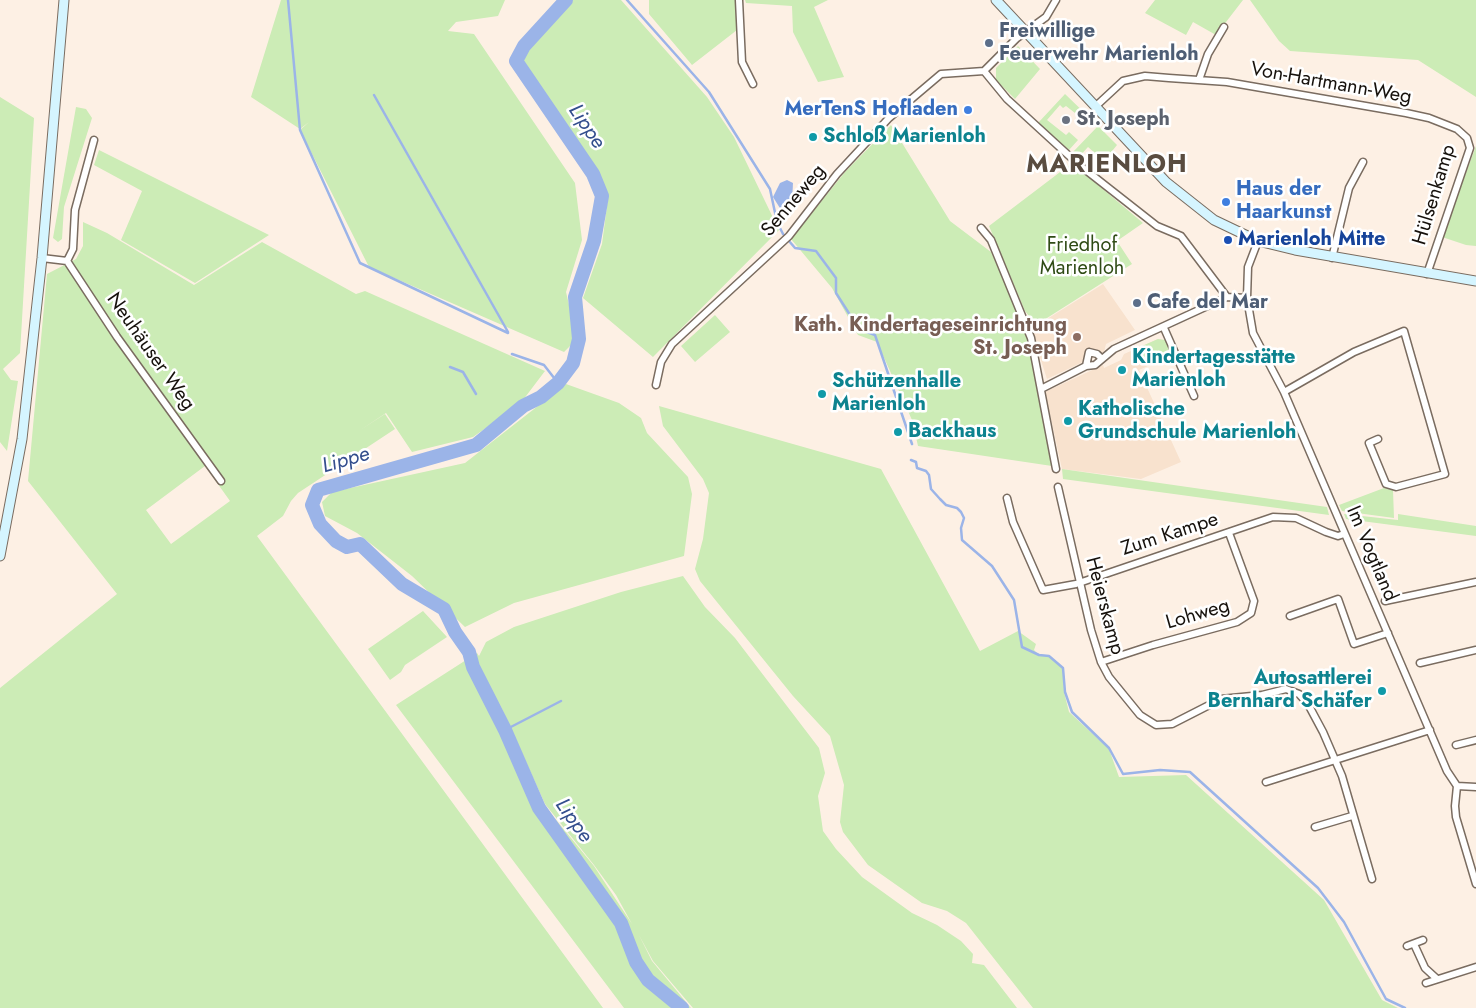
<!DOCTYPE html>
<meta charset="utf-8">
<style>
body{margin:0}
canvas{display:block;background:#fdf0e4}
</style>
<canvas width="1476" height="1008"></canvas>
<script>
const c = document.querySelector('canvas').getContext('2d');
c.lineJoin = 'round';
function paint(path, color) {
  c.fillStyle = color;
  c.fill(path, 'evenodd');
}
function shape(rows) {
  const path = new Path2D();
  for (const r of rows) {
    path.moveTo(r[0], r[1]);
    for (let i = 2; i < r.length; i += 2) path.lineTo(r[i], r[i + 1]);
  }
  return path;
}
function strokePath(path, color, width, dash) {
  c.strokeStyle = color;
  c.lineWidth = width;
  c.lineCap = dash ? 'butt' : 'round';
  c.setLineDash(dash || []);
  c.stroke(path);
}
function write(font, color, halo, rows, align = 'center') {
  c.font = font + ' Jost,sans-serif';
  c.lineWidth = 5;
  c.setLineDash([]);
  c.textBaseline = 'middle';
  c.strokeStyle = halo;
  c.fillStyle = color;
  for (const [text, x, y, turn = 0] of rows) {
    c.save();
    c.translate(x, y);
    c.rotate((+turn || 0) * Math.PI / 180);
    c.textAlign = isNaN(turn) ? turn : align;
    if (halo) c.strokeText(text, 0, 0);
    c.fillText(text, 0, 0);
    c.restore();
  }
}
const built = shape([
 [1103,284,1135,330,1106,344,1104,352,1047,379,1031,329],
 [1158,339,1170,349,1166,351,1168,357,1139,370,1181,462,1141,479,1062,469,1045,392,1103,365,1104,368,1121,360,1124,354]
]);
const green = shape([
 [281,0,505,0,498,16,456,22,448,31,474,34,575,183,582,240,566,292,577,339,564,352,369,267,300,130,309,122,300,129,251,97],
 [572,0,621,0,707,97,734,137,779,230,653,357,583,298,602,244,608,198,598,172,521,58],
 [649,0,735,0,737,30,692,65,649,14],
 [745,0,828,0,814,7,844,77,818,82,793,32,792,6,746,3],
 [1155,0,1243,0,1216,35,1193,22,1186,35,1145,13],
 [1250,0,1476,0,1476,97,1418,60,1290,51,1279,41],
 [1018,46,1040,69,1015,99,996,80,996,68],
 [1065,94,1093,121,1091,123,1077,111,1075,113,1066,106,1063,108,1060,105,1047,120,1066,135,1069,132,1078,140,1069,150,1038,123],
 [0,97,34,118,20,353,3,369,11,380,18,381,7,451,0,442],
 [76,107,86,109,92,118,64,207,62,239,58,242,53,238],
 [891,125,950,221,991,252,1019,313,1028,340,1052,466,918,446,912,420,877,342,858,335,832,288,791,239,845,172],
 [1098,126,1117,145,1104,161,1088,147,1078,158,1072,153],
 [1476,146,1476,246,1466,245,1442,237],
 [99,150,269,235,195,283,121,240,142,191,94,165],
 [1072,163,1143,223,1117,241,1132,264,1036,325,1025,311,989,226],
 [83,222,107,233,194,285,262,242,356,294,365,291,545,371,520,404,473,437,412,452,386,413,359,431,385,414,395,429,298,493,291,501,283,516,257,536,603,1008,0,1008,0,688,117,594,28,481,47,274,76,259,83,246],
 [205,466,230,501,171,544,146,510],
 [715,315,730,332,695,362,681,346],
 [1158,339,1166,340,1170,349,1166,351,1168,357,1148,365,1145,360,1139,363,1133,350],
 [566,384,619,403,641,418,647,433,688,477,692,494,684,556,514,603,465,627,412,576,357,533,325,516,322,502,332,492,465,463],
 [659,406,881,469,980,651,1018,631,1036,644,1034,650,1039,655,1049,655,1063,668,1064,692,1069,712,1109,749,1119,777,1186,775,1324,900,1382,1000,1398,1008,1033,1008,966,923,947,911,922,903,868,865,843,832,840,822,844,785,830,736,793,696,700,581,695,569,703,539,709,493,703,479,663,426],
 [1062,469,1327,507,1329,515,1063,479],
 [1384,488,1393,490,1394,518,1342,511,1339,505],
 [1344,514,1398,520,1398,514,1476,526,1476,536,1346,519],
 [683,576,705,607,735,638,819,748,825,773,818,796,823,831,836,849,862,877,912,913,937,925,961,941,973,954,972,963,984,965,1017,1008,693,1008,653,961,639,935,652,961,691,1008,624,1008,396,705,477,653,479,656,486,642,514,627,621,592],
 [498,700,545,804,594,865,616,895,632,924,594,866,543,804],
 [423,611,447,637,405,665,401,672,390,680,368,649]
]);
const water = shape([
 [787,180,793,183,792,202,789,210,783,213,773,197,780,183]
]);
const stream = shape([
 [288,0,300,130,360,263,508,333],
 [627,0,709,92,770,189,777,222,783,234,795,248,816,251,836,278,836,293,859,329,875,335,912,444],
 [374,95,508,332],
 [512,354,544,365,558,383],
 [450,367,463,372,476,394],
 [911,460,916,462,917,468,926,471,929,475,931,489,940,499,946,505,957,508,961,512,964,518,961,528,962,540,992,566,1014,600,1022,647,1039,655,1049,656,1063,668,1065,692,1072,712,1109,748,1123,774,1160,770,1190,772,1318,888,1344,922,1386,999,1405,1008],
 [505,730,561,701]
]);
const river = shape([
 [566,0,524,46,516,61,593,174,602,196,594,241,575,297,579,339,573,363,558,383,541,397,523,406,476,445,318,490,312,505,320,524,336,541,347,547,360,544,402,584,444,609,455,632,469,652,473,667,505,730,539,808,621,923,636,962,648,980,682,1008]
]);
const street = shape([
 [739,0,742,62,753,84],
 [984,71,1007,99,1078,164,1157,226,1181,236,1227,297],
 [1199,80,1208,54,1224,27],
 [1096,106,1123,81,1145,76,1169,78,1227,82,1406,113,1429,118,1457,129,1467,138,1470,148,1427,274],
 [981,228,991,240,1031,338,1056,469],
 [1258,241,1248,267,1247,298,1253,333,1284,392,1447,771,1457,786,1455,806,1456,817,1476,884],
 [42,258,67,261,117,337,221,481],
 [1332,258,1349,188,1363,162],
 [67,261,73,249,75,210,94,140],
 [1164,328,1194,396],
 [1086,366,1089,352,1097,354,1101,358],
 [656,385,661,362,672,344,789,236,837,174,889,118,941,74,984,71,1017,38,1046,17,1056,0],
 [1041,389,1086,366,1095,365,1114,349,1227,297,1247,298],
 [1284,392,1354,352,1404,331,1445,474,1396,487,1386,484,1369,443,1378,439],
 [1058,487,1091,630,1101,662,1109,677,1140,715,1156,725,1172,724,1221,699,1262,695,1286,689,1299,694,1308,704,1323,732,1342,776,1372,879],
 [1007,498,1013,522,1043,590,1076,584,1273,517,1296,518,1326,532,1338,536,1344,534],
 [1385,601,1476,582],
 [1290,616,1338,599,1354,644,1388,633],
 [1101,662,1153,645,1237,622,1251,613,1254,601,1229,533],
 [1420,663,1476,650],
 [1456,745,1476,740],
 [1266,782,1430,730],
 [1457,786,1476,787],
 [1315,827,1352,816],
 [1414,944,1425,968,1437,979],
 [1407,946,1423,940],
 [1426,983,1476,967]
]);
const secondary = shape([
 [996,0,1166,182,1214,220,1258,241,1295,250,1476,281],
 [0,556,22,439,42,258,64,0]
]);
const markers = [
 [989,43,5,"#5c6f8a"],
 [968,110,5,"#3f7fe0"],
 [1066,120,5,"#6b7280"],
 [813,137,5,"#0f9aa8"],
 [1226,202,5,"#3f7fe0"],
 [1228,240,5,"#1a4fb4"],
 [1137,303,5,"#5c6f8a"],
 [1077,337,5,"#8d6e63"],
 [1122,370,5,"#0f9aa8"],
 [822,394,5,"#0f9aa8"],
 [1068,421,5,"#0f9aa8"],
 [898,432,5,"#0f9aa8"],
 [1382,691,5,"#0f9aa8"]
];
const serviceNames = [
 ["Freiwillige",999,32],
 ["Feuerwehr Marienloh",999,55],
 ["Cafe del Mar",1147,303]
];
const streetNames = [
 ["Von-Hartmann-Weg",1331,84,10],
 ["Hülsenkamp",1435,195,-73],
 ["Senneweg",794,201,-50],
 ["Neuhäuser Weg",150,352,55],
 ["Zum Kampe",1170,535,-18],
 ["Im Vogtland",1371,554,67],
 ["Heierskamp",1104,606,75],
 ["Lohweg",1198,615,-16]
];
const shopNames = [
 ["MerTenS Hofladen",958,110],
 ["Haus der",1236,190,"left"],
 ["Haarkunst",1236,213,"left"]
];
const worshipNames = [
 ["St. Joseph",1076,120]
];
const cultureNames = [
 ["Schloß Marienloh",823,137],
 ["Kindertagesstätte",1132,358],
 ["Marienloh",1132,381],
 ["Schützenhalle",832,382],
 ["Marienloh",832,405],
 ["Katholische",1078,410],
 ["Grundschule Marienloh",1078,433],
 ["Backhaus",908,432],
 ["Autosattlerei",1372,679,"right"],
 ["Bernhard Schäfer",1372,702,"right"]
];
const transitNames = [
 ["Marienloh Mitte",1238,240]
];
const parkNames = [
 ["Friedhof",1082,246],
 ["Marienloh",1082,269]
];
const educationNames = [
 ["Kath. Kindertageseinrichtung",1067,326],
 ["St. Joseph",1067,349]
];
const waterNames = [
 ["Lippe",586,127,56],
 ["Lippe",346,461,-16],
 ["Lippe",573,821,55]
];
const districtNames = [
 ["MARIENLOH",1107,166]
];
paint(built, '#f8e2ce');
paint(green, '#ccecb6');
paint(water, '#9bb4e8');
strokePath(stream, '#9bb4e8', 2.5);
strokePath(river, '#9bb4e8', 14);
strokePath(street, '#7a6c60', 9);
strokePath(secondary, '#7a6c60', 11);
strokePath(street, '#fff', 6);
strokePath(secondary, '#d5f5ff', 9);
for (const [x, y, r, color] of markers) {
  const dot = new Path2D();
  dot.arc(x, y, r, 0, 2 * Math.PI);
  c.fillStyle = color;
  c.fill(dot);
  strokePath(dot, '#fff', 2);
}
write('bold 20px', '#4e5e75', '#fff', serviceNames, 'left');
write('20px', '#16110c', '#fff', streetNames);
write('bold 20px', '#366cbe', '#fff', shopNames, 'right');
write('bold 20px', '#5b616d', '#fff', worshipNames, 'left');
write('bold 20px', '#0d838f', '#fff', cultureNames, 'left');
write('bold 20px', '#164399', '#fff', transitNames, 'left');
write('20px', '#2f4b15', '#fff', parkNames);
write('bold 20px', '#785e54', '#fff', educationNames, 'right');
write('italic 21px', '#334e8d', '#fff', waterNames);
c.letterSpacing = '1px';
write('bold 25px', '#594c40', '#fff', districtNames);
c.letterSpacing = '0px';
</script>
